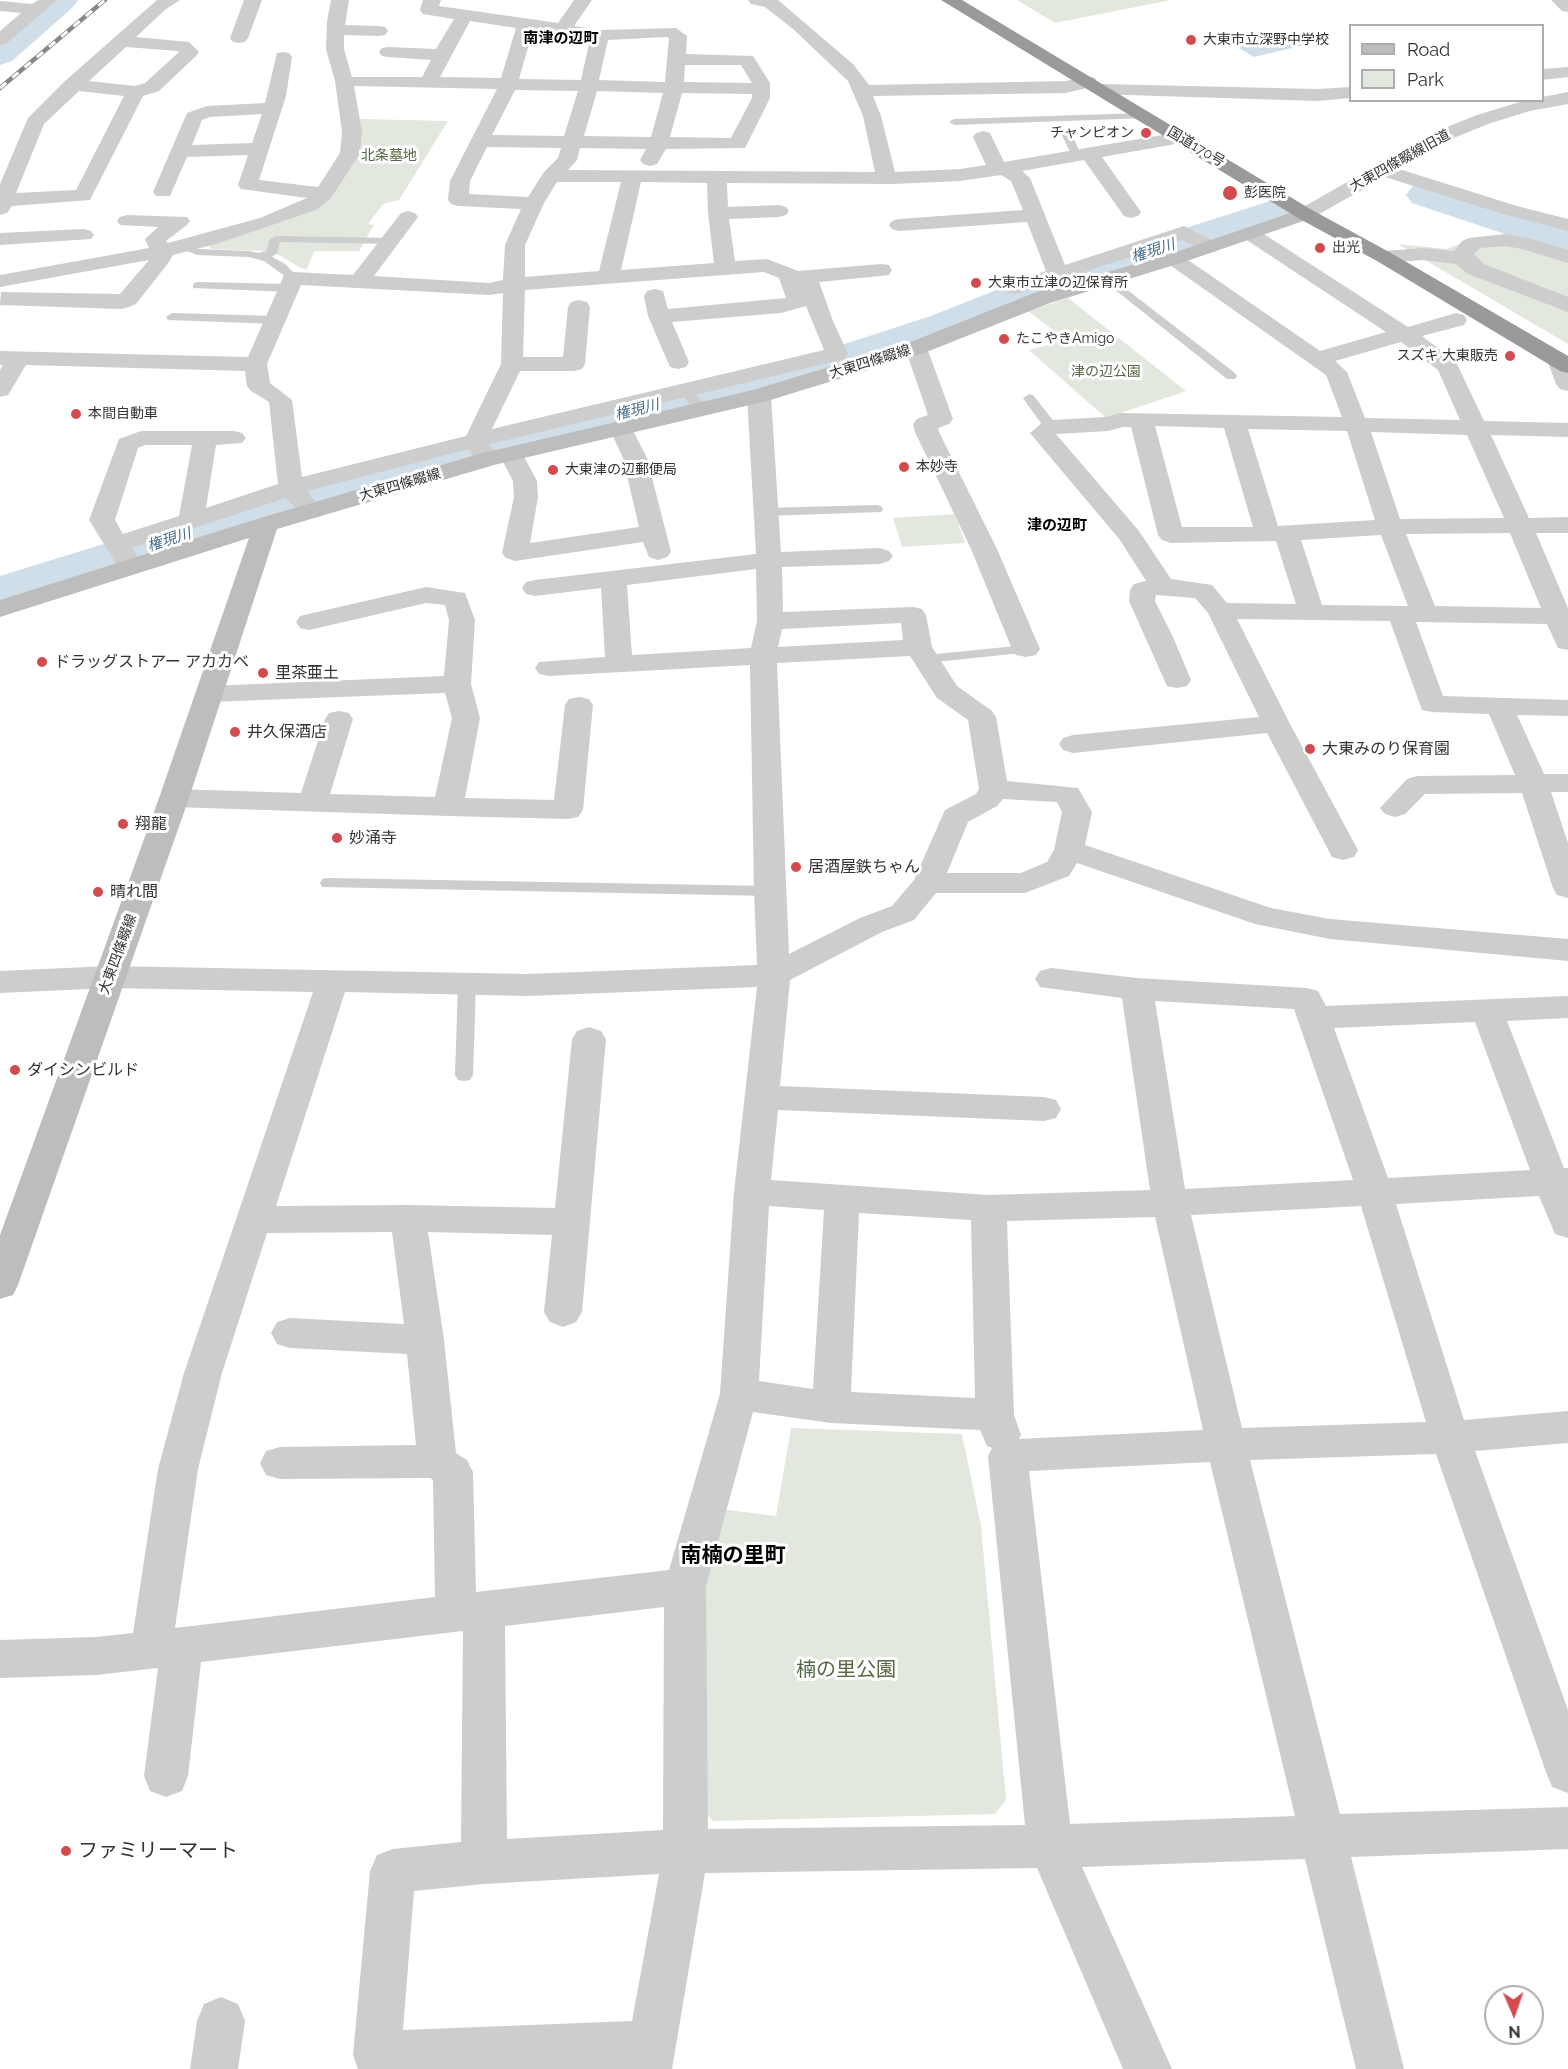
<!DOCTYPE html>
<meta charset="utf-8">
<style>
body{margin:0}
#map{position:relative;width:1568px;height:2069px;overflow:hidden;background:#fff;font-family:Raleway,sans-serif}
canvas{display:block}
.legend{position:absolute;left:1349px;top:24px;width:195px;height:78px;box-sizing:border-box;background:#fff;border:2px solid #adadad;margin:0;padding:8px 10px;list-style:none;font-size:18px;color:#333}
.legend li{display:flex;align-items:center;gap:12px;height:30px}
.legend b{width:30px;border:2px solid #adadad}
.north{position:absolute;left:1484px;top:1985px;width:60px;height:60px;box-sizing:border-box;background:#fff;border:2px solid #adadad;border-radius:50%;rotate:178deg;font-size:16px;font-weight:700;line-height:24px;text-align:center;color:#333}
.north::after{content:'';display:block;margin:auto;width:21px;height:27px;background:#d34b4f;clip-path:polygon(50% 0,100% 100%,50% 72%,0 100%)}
</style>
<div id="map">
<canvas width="1568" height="2069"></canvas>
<ul class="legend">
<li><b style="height:8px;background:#bdbdbd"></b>Road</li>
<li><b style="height:16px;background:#e2e8dd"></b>Park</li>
</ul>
<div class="north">N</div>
</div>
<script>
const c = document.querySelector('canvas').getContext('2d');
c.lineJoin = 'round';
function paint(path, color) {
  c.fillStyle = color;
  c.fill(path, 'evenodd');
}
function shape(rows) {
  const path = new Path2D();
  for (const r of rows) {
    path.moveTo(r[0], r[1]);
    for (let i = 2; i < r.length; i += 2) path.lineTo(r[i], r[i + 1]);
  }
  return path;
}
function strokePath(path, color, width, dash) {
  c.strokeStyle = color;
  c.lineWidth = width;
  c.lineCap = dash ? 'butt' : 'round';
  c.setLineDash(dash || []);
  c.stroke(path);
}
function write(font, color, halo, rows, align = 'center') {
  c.font = font + ' Raleway,"Noto Sans JP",sans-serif';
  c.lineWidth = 6;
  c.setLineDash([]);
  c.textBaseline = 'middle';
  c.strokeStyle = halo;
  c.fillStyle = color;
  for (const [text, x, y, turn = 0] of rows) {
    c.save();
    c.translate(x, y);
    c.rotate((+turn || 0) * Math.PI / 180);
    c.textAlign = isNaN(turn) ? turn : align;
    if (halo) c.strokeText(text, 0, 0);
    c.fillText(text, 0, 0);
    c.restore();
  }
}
const green = shape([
 [1017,0,1171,0,1055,23],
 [360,119,448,121,399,200,383,204,368,224,374,225,359,251,314,251,307,269,301,268,279,255,267,251,211,249,209,246,302,214,358,146],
 [1476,237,1568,252,1568,344,1398,244,1447,249],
 [1068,298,1186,391,1106,418,1029,350,1066,340,1028,311],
 [955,514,965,543,902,547,893,518],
 [791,1428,962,1434,981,1526,1006,1800,995,1814,713,1821,706,1812,694,1572,712,1508,776,1516]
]);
const water = shape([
 [1289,32,1313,43,1254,57,1234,45]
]);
const river = shape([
 [41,0,78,0,73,7,12,61,0,65,0,36,41,0],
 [1426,183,1568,230,1568,255,1412,203,1406,195,1412,187,1426,183],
 [1270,201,1284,205,1290,213,1284,221,1212,248,1044,301,961,334,861,367,763,395,482,462,322,507,0,608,0,576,288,487,452,441,737,374,829,349,931,316,1014,283,1270,201]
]);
const lane = shape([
 [1144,113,1149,116,1148,118,954,125,949,122,954,119,1144,113],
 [1065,128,1070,131,1082,156,1081,158,1077,159,1072,156,1060,131,1065,128],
 [276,236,391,238,397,241,391,244,280,242,277,253,272,257,285,264,297,276,297,280,293,282,264,261,249,257,197,255,177,247,183,244,198,249,249,251,259,253,266,251,270,239,276,236],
 [1108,275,1235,373,1237,376,1235,379,1227,379,1104,281,1104,277,1108,275],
 [197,282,290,284,296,288,290,292,193,288,193,284,197,282],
 [172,313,277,316,283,320,277,324,168,320,166,317,172,313],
 [685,386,689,387,706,407,707,410,706,413,696,413,681,393,679,390,681,387,685,386],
 [1029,394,1033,395,1056,424,1057,427,1056,430,1046,430,1025,401,1023,398,1029,394],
 [876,505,881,506,883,509,881,512,766,516,759,512,766,508,876,505],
 [1026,645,1031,646,1033,649,1031,652,926,663,919,659,926,655,1026,645],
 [328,878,769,886,775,887,777,891,775,895,769,896,322,887,320,883,322,879,328,878],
 [467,978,473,980,476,984,473,1075,470,1080,464,1081,458,1080,455,1075,458,984,461,980,467,978]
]);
const street = shape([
 [38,0,57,0,6,44,0,45,0,31,21,13,0,11,0,1,32,4,38,0],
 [157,0,180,0,166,9,136,37,189,42,199,52,196,56,159,91,143,96,90,200,12,206,7,213,0,215,0,184,28,118,65,81,157,0],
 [126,47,178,51,179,52,145,83,135,86,89,81,126,47],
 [79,91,124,96,76,190,16,193,44,124,79,91],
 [244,0,262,0,248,38,245,42,239,43,233,42,230,38,244,0],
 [331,0,349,0,345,25,379,26,385,27,388,31,385,35,379,36,344,35,344,49,352,77,422,77,431,60,388,57,382,56,379,52,382,48,388,47,436,49,454,19,423,14,420,10,423,0,441,0,439,6,558,23,574,0,592,0,574,26,600,30,676,28,687,36,686,54,753,56,770,83,770,98,745,148,666,149,657,164,650,166,643,164,640,160,646,149,580,148,577,160,568,170,875,172,863,116,848,81,793,29,765,7,751,4,748,0,778,0,853,64,869,85,1066,81,1088,76,1095,78,1097,82,1095,86,1066,93,873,96,881,116,895,172,960,169,986,165,973,137,976,133,983,131,990,133,1004,162,1180,132,1187,134,1190,138,1187,142,1102,157,1141,212,1138,216,1131,218,1124,216,1084,160,1022,171,1030,178,1065,265,1184,226,1217,243,1220,247,1217,251,1210,253,1182,240,1016,294,1008,293,1005,288,1008,283,1046,271,1027,222,899,231,892,229,889,225,892,221,899,219,1023,210,1011,181,1001,175,960,181,893,184,727,183,728,207,779,205,786,207,789,211,786,215,779,217,729,219,735,261,767,259,798,271,881,264,889,265,892,270,889,275,881,276,819,282,833,321,848,354,845,359,490,444,495,453,492,458,483,460,474,458,469,449,307,491,324,511,321,516,312,518,303,516,286,498,132,548,141,563,137,568,128,571,119,568,89,520,119,439,141,431,234,431,242,433,246,438,242,443,216,445,206,508,278,484,269,402,251,391,247,386,245,371,26,365,8,395,0,397,0,370,3,365,0,365,0,351,248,357,285,273,293,272,353,275,401,213,408,211,415,213,418,217,374,276,489,283,503,280,505,245,521,209,458,206,451,204,448,200,450,181,497,89,354,86,362,132,360,153,331,198,316,210,216,244,173,255,169,262,136,304,129,307,121,309,0,305,1,292,120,294,149,260,0,287,0,275,149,248,145,239,158,227,120,225,117,221,120,217,127,215,187,217,190,221,187,225,166,241,168,243,260,218,307,198,241,189,238,185,248,155,187,157,170,196,156,196,153,192,187,113,207,106,265,103,277,53,283,52,289,53,292,57,286,96,259,180,318,187,340,153,342,132,335,81,326,49,327,21,331,0],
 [470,21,516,28,501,78,440,77,470,21],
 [533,30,590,39,581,80,519,79,533,30],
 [667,37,669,38,665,82,599,80,608,40,667,37],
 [685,65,741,65,752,83,684,82,685,65],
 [515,90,578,91,564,136,492,135,515,90],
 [597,91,663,93,651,137,584,136,597,91],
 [682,93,752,94,752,98,731,138,670,137,682,93],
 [262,114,252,143,192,145,202,120,210,117,262,114],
 [487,147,561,148,558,158,544,172,528,197,469,194,470,181,487,147],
 [557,182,621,182,599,271,525,277,525,245,544,203,557,182],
 [641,182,707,183,708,213,714,263,621,270,641,182],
 [764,272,779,278,786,298,668,309,663,291,655,289,647,291,644,296,648,316,670,367,678,369,686,367,689,362,672,322,781,313,806,306,824,350,492,429,520,371,574,371,582,369,585,364,590,307,587,302,579,300,571,302,568,307,563,357,523,357,525,290,764,272],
 [301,285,489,295,503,293,501,364,466,436,302,477,292,400,270,383,267,364,301,285],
 [145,445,192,445,179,516,123,534,115,520,138,448,145,445],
 [1551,0,1568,0,1568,12,1562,11,1551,0],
 [1568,67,1568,77,1542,80,1542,69,1568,67],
 [1102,84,1318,89,1350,87,1350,98,1318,101,1095,94,1093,90,1095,86,1102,84],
 [1568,92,1568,104,1530,111,1491,123,1451,139,1399,169,1517,206,1568,219,1568,231,1503,214,1385,177,1312,218,1298,218,1295,214,1298,210,1437,131,1477,115,1520,102,1542,100,1542,97,1568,92],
 [1249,227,1256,229,1408,327,1456,313,1464,315,1467,320,1464,325,1422,336,1456,362,1484,421,1568,423,1568,437,1491,435,1529,518,1568,517,1568,533,1536,533,1568,608,1568,650,1558,648,1547,624,1416,622,1443,696,1568,700,1568,716,1517,715,1544,774,1568,774,1568,792,1551,792,1568,843,1568,898,1557,895,1553,888,1522,793,1425,794,1405,814,1395,817,1385,814,1380,808,1407,779,1417,776,1515,775,1489,714,1432,712,1422,710,1390,621,1237,619,1290,724,1358,850,1354,857,1343,860,1332,857,1267,733,1073,753,1063,750,1059,744,1063,738,1073,735,1259,717,1208,613,1195,598,1156,595,1155,601,1173,637,1191,680,1187,686,1177,688,1167,686,1129,601,1130,590,1134,584,1146,581,1120,540,1030,433,1043,422,1051,420,1106,417,1120,413,1342,417,1326,375,1167,263,1163,259,1167,255,1174,253,1181,255,1320,351,1386,332,1242,237,1239,233,1242,229,1249,227],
 [1401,342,1438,370,1460,420,1365,418,1347,372,1335,361,1401,342],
 [1155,426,1224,428,1253,527,1182,527,1155,426],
 [1123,427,1131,427,1158,535,1162,540,1171,543,1276,541,1296,604,1227,603,1212,585,1171,579,1139,531,1056,434,1108,431,1123,427],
 [1248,429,1347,431,1375,520,1278,526,1248,429],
 [1371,432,1467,435,1504,518,1400,519,1371,432],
 [1510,533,1541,608,1435,606,1406,534,1510,533],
 [1381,535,1408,606,1322,605,1301,540,1381,535],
 [84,229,91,231,94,235,91,239,0,245,0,233,84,229],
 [1505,234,1532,239,1568,250,1568,263,1522,249,1505,246,1480,248,1474,254,1484,264,1568,297,1568,312,1468,274,1456,264,1423,260,1384,263,1377,261,1373,257,1377,253,1384,251,1423,248,1454,251,1462,241,1469,238,1505,234],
 [916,341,924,343,927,348,953,419,949,424,938,428,939,432,997,549,1040,649,1036,655,1026,657,1016,655,1012,649,971,549,915,432,913,424,917,419,928,415,905,348,908,343,916,341],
 [1558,353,1568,358,1568,391,1560,389,1556,384,1547,360,1550,355,1558,353],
 [759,389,767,391,771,396,781,552,880,548,889,551,893,556,889,561,880,564,782,567,783,612,913,607,922,609,926,615,932,647,957,686,992,711,996,717,1007,781,1078,788,1092,812,1085,845,1271,908,1330,919,1568,939,1568,961,1330,939,1255,924,1077,863,1069,876,1025,893,936,893,914,920,882,932,790,980,780,1086,1044,1097,1056,1100,1061,1109,1056,1118,1044,1121,778,1110,771,1180,989,1195,1150,1190,1122,998,1040,987,1035,979,1040,971,1051,968,1137,978,1307,988,1318,991,1326,1006,1568,996,1568,1018,1507,1021,1564,1168,1568,1168,1568,1238,1555,1234,1539,1196,1396,1204,1464,1420,1568,1411,1568,1443,1475,1451,1568,1710,1568,1793,1552,1787,1546,1772,1436,1454,1250,1460,1340,1814,1568,1807,1568,1849,1351,1857,1404,2069,1356,2069,1305,1859,1082,1867,1172,2069,1123,2069,1037,1868,705,1873,672,2069,358,2069,353,2055,370,1871,377,1855,393,1849,461,1842,463,1631,201,1662,188,1776,182,1791,166,1797,150,1791,144,1776,158,1668,96,1675,0,1678,0,1640,96,1637,133,1633,158,1469,184,1373,313,992,110,988,0,993,0,971,110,966,527,974,757,965,754,891,750,665,549,676,539,674,535,668,539,662,605,657,601,588,535,596,526,594,522,588,526,582,535,580,756,554,747,396,751,391,759,389],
 [756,569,757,621,751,648,632,655,627,585,756,569],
 [901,623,903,640,778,647,782,629,901,623],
 [910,656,937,698,968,720,979,789,976,794,945,810,914,880,892,906,860,918,789,954,777,663,910,656],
 [1003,799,1057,802,1062,812,1054,850,1047,862,1021,873,947,873,968,822,997,806,1003,799],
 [757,987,734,1192,720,1394,669,1570,476,1592,473,1472,467,1460,456,1453,444,1340,428,1232,552,1235,544,1312,550,1322,563,1327,576,1322,582,1312,606,1039,601,1031,589,1027,577,1031,572,1039,555,1208,408,1205,276,1206,345,992,527,996,757,987],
 [1155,1001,1294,1009,1353,1180,1185,1189,1155,1001],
 [1475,1022,1530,1170,1388,1178,1334,1028,1475,1022],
 [769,1206,824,1210,813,1389,759,1381,769,1206],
 [1361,1206,1426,1422,1242,1428,1191,1215,1361,1206],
 [859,1213,971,1220,975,1398,851,1392,859,1213],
 [1155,1217,1203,1430,1019,1439,1021,1435,1014,1415,1007,1221,1155,1217],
 [392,1232,404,1324,290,1318,277,1322,271,1333,277,1344,290,1348,407,1354,416,1445,280,1447,266,1451,260,1463,266,1475,280,1479,430,1478,433,1480,435,1597,175,1628,198,1469,222,1373,267,1233,392,1232],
 [753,1412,831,1423,980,1430,987,1446,992,1448,988,1456,1025,1825,708,1829,706,1586,753,1412],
 [1210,1462,1295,1816,1070,1824,1029,1471,1210,1462],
 [664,1607,663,1830,507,1839,505,1626,664,1607],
 [659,1874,632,2021,403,2030,414,1891,484,1884,659,1874],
 [622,423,630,425,647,458,671,552,667,557,658,560,649,557,643,542,515,561,506,558,502,553,514,497,513,481,499,454,502,449,511,447,520,449,537,481,538,497,530,543,639,527,623,458,610,430,614,425,622,423],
 [426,587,465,593,475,620,471,684,480,718,465,798,554,800,565,705,569,699,579,697,589,699,593,705,583,810,578,817,568,819,448,816,174,807,164,804,159,798,164,792,174,789,301,793,325,719,329,713,339,711,349,713,353,719,330,794,435,797,452,718,445,693,209,702,199,700,195,694,199,688,209,686,444,676,449,620,445,605,426,603,309,630,300,628,296,622,300,616,426,587],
 [221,1997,238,2004,245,2021,238,2069,190,2069,197,2021,204,2004,221,1997]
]);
const secondary = shape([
 [1305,208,1312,210,1315,214,1312,218,1181,263,1050,303,924,353,767,401,494,465,277,529,189,798,18,1285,13,1295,0,1299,0,1235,159,798,249,538,0,617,0,600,257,519,479,454,753,390,908,343,1034,293,1167,255,1305,208]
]);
const highway = shape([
 [941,0,962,0,1312,210,1391,253,1568,356,1568,373,1560,371,1377,261,1298,218,941,0]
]);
const rail = shape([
 [0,88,105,0]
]);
const markers = [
 [1191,40,6,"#d34b4f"],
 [1146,133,6,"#d34b4f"],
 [1230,193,8,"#d34b4f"],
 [1320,248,6,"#d34b4f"],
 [976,283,6,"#d34b4f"],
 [1004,339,6,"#d34b4f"],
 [1510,356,6,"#d34b4f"],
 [76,414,6,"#d34b4f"],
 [904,467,6,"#d34b4f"],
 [553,470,6,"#d34b4f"],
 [42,662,6,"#d34b4f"],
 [263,673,6,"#d34b4f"],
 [235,732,6,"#d34b4f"],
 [1310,749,6,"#d34b4f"],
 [123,824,6,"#d34b4f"],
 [337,838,6,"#d34b4f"],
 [796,867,6,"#d34b4f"],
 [98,892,6,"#d34b4f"],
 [15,1070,6,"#d34b4f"],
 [66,1851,6,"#d34b4f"]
];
const farPoinames = [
 ["大東市立深野中学校",1203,40],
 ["チャンピオン",1134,133,"right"],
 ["彭医院",1244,193],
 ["出光",1332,248],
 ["大東市立津の辺保育所",988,283],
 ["たこやきAmigo",1016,339],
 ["スズキ 大東販売",1498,356,"right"],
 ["本間自動車",88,414],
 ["本妙寺",916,467],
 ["大東津の辺郵便局",565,470]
];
const farStreetnames = [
 ["国道170号",1196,147,31],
 ["大東四條畷線旧道",1400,161,-29],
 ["大東四條畷線",870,362,-17],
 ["大東四條畷線",400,485,-16],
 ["大東四條畷線",118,954,-70]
];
const farParknames = [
 ["北条墓地",389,156],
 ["津の辺公園",1106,372]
];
const farNeighbourhoodnames = [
 ["南津の辺町",561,38],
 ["津の辺町",1057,525]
];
const farWaternames = [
 ["権現川",1153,251,-18],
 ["権現川",637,410,-14],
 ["権現川",169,540,-18]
];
const poiNames = [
 ["ドラッグストアー アカカベ",54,662],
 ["里茶亜土",275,673],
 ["井久保酒店",247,732],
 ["大東みのり保育園",1322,749],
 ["翔龍",135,824],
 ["妙涌寺",349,838],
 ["居酒屋鉄ちゃん",808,867],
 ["晴れ間",110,892],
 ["ダイシンビルド",27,1070]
];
const nearParknames = [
 ["楠の里公園",846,1670]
];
const nearPoinames = [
 ["ファミリーマート",78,1851]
];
const nearNeighbourhoodnames = [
 ["南楠の里町",733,1556]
];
paint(green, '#e2e8dd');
paint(water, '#cfdee8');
paint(river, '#cfdee8');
paint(lane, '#cdcdcd');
paint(street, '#cdcdcd');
paint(secondary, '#bdbdbd');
paint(highway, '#9a9a9a');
strokePath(rail, '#888', 4.5);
strokePath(rail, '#fff', 3, [8]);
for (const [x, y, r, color] of markers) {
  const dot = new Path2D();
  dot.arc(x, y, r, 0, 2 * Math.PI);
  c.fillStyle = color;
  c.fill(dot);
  strokePath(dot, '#fff', 2);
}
write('14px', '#333', '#fff', farPoinames, 'left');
write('14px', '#333', '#fff', farStreetnames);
write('14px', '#546a44', '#fff', farParknames);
write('bold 15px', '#000', '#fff', farNeighbourhoodnames);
write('italic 15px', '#486f8d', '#fff', farWaternames);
write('16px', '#333', '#fff', poiNames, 'left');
write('20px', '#546a44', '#fff', nearParknames);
write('20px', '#333', '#fff', nearPoinames, 'left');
write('bold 21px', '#000', '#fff', nearNeighbourhoodnames);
</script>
